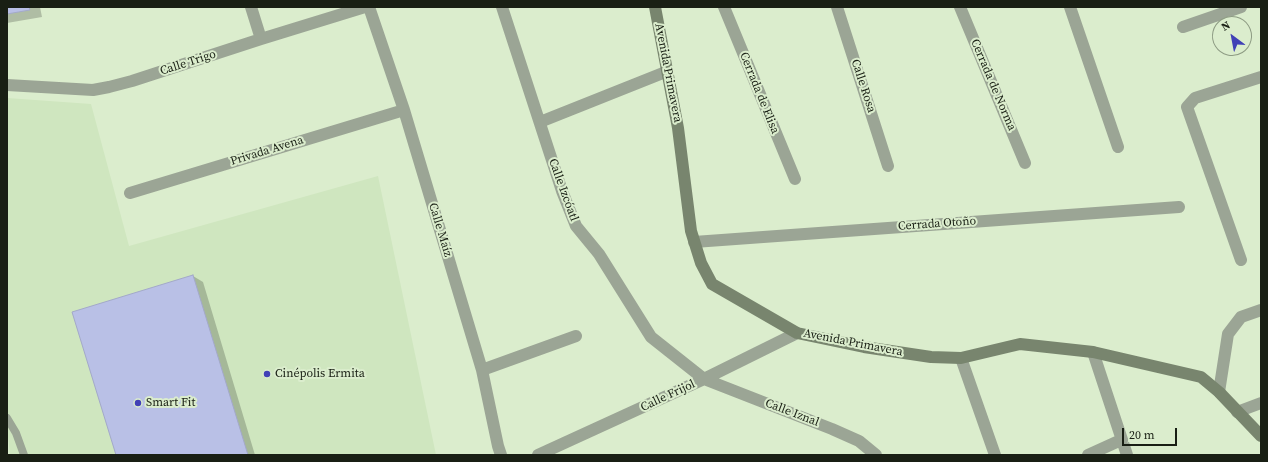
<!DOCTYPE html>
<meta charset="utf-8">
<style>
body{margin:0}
#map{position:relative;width:1268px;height:462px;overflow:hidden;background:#dbedcd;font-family:"Source Serif 4",serif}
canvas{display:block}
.frame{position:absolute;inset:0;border:8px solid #191f14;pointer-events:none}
.north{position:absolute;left:1212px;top:16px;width:40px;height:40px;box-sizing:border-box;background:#dbedcd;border:1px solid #8d9b83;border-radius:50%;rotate:328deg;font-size:11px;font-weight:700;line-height:16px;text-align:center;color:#191f14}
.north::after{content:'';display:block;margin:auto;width:14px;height:18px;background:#4141b6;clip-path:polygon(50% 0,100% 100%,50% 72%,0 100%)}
.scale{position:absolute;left:1122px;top:428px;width:55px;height:18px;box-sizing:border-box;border:2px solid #191f14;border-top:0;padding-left:5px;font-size:12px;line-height:14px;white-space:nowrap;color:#191f14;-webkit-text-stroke:3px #dbedcd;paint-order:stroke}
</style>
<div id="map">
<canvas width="1268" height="462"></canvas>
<div class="frame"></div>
<div class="north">N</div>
<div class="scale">20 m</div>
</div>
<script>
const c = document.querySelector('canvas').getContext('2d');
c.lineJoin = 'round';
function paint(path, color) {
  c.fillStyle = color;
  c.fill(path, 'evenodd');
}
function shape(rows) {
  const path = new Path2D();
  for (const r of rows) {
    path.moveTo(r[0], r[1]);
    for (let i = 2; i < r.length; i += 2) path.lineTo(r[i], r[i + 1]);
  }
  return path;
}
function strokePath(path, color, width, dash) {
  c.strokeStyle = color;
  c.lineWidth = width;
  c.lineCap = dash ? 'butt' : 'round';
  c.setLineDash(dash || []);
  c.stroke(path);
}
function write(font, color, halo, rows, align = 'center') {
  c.font = font + ' "Source Serif 4",serif';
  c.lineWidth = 4;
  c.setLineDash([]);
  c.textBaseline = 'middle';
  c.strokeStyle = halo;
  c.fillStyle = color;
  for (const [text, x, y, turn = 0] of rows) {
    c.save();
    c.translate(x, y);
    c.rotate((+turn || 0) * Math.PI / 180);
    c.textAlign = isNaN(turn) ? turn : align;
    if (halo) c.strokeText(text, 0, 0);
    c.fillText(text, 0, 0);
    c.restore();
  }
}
const built = shape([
 [7,98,91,104,129,246,378,176,436,455,10,455,7,427]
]);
const shadow = shape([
 [7,7,40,7,42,17,7,23],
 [193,276,203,282,255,455,117,455]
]);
const building = shape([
 [7,7,29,7,30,10,7,14,7,7],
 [193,275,248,455,116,455,72,312,193,275]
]);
const lane = shape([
 [7,418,16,433,24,455]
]);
const street = shape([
 [251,7,261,39],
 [369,7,404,110,482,370,498,446,501,455],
 [502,7,562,191,576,226,599,254,651,337,704,379,832,429,859,441,876,455],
 [724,7,795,179],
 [837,7,888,166],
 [960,7,1025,163],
 [1070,7,1118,147],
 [1183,27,1241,7],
 [7,85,93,90,109,87,132,81,261,39,365,7],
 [540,122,668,71],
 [130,193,404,110],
 [694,242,1179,207],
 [1241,260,1187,107,1195,98,1261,77],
 [1093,352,1127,455],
 [961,358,995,455],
 [482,370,576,336],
 [1219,392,1228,334,1241,317,1261,310],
 [1237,412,1261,403],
 [538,455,704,379,797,333],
 [1088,455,1121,440]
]);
const secondary = shape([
 [655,7,678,128,691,231,701,263,712,284,797,333,864,347,931,357,961,358,1020,344,1093,352,1201,377,1219,392,1261,436]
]);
const markers = [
 [267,374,4,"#4141b6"],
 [138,403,4,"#4141b6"]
];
const streetNames = [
 ["Calle Trigo",188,63,-18],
 ["Avenida Primavera",668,73,79],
 ["Cerrada de Norma",993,85,67],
 ["Calle Rosa",863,86,72],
 ["Cerrada de Elisa",759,93,68],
 ["Privada Avena",267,151,-17],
 ["Calle Izcóatl",563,190,70],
 ["Cerrada Otoño",937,224,-4],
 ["Calle Maíz",440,230,73],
 ["Avenida Primavera",853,343,11],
 ["Calle Frijol",668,396,-25],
 ["Calle Iznal",792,413,21]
];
const poiNames = [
 ["Cinépolis Ermita",275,374],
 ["Smart Fit",146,403]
];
paint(built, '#cfe6bf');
paint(shadow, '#0003');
paint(building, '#b9c0e6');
strokePath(building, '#a3a9c9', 1);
strokePath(lane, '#9ba595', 8);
strokePath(street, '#9ba595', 12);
strokePath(secondary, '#78856e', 12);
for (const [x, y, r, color] of markers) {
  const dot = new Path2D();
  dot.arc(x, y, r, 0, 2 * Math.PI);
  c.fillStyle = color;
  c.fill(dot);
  strokePath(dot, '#dbedcd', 1.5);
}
write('12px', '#191f14', '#dbedcd', streetNames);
write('12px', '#191f14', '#dbedcd', poiNames, 'left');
</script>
